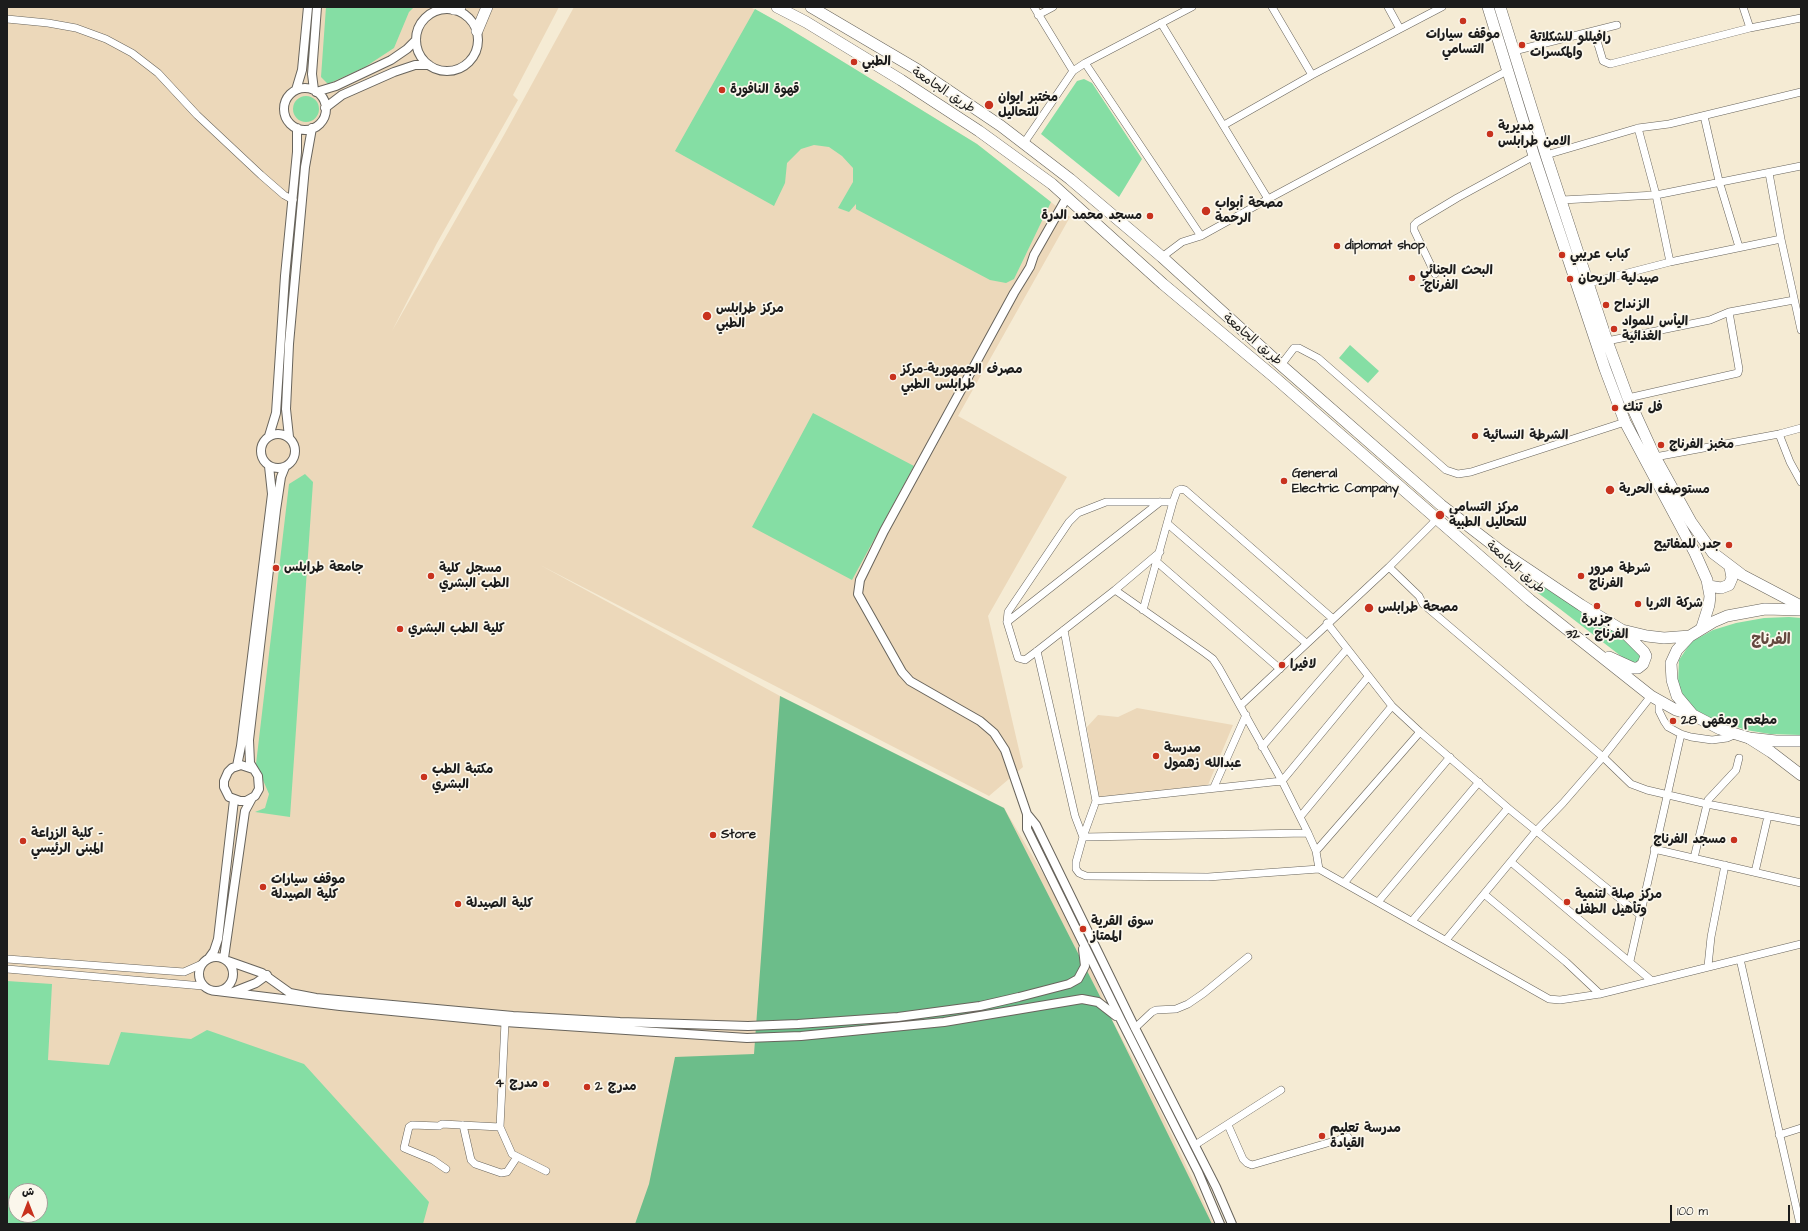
<!DOCTYPE html>
<meta charset="utf-8">
<style>
body{margin:0}
#map{position:relative;width:1808px;height:1231px;overflow:hidden;background:#f5ebd4;font-family:"Architects Daughter","Playpen Sans Arabic",sans-serif}
canvas{display:block}
.frame{position:absolute;inset:0;border:8px solid #1c1c1c;pointer-events:none}
.north{position:absolute;left:8px;top:1183px;width:40px;height:40px;box-sizing:border-box;background:#fbf7ec;border:1px solid #a29f99;border-radius:50%;rotate:0deg;font-size:11px;font-weight:700;line-height:16px;text-align:center;color:#1c1c1c}
.north::after{content:'';display:block;margin:auto;width:14px;height:18px;background:#c8321e;clip-path:polygon(50% 0,100% 100%,50% 72%,0 100%)}
.scale{position:absolute;left:1670px;top:1205px;width:120px;height:18px;box-sizing:border-box;border:2px solid #1c1c1c;border-top:0;padding-left:5px;font-size:12px;line-height:14px;white-space:nowrap;color:#1c1c1c;-webkit-text-stroke:3px #fbf7ec;paint-order:stroke}
</style>
<div id="map">
<canvas width="1808" height="1231"></canvas>
<div class="frame"></div>
<div class="north">ش</div>
<div class="scale">100 m</div>
</div>
<script>
const c = document.querySelector('canvas').getContext('2d');
c.lineJoin = 'round';
function paint(path, color) {
  c.fillStyle = color;
  c.fill(path, 'evenodd');
}
function shape(rows) {
  const path = new Path2D();
  for (const r of rows) {
    if (r.length === 3) {
      path.moveTo(r[0] + r[2], r[1]);
      path.arc(r[0], r[1], r[2], 0, 2 * Math.PI);
      continue;
    }
    path.moveTo(r[0], r[1]);
    for (let i = 2; i < r.length; i += 2) path.lineTo(r[i], r[i + 1]);
  }
  return path;
}
function strokePath(path, color, width, dash) {
  c.strokeStyle = color;
  c.lineWidth = width;
  c.lineCap = dash ? 'butt' : 'round';
  c.setLineDash(dash || []);
  c.stroke(path);
}
function write(font, color, halo, rows, align = 'center') {
  c.font = font + ' "Architects Daughter","Playpen Sans Arabic",sans-serif';
  c.lineWidth = 3.5;
  c.setLineDash([]);
  c.textBaseline = 'middle';
  c.strokeStyle = halo;
  c.fillStyle = color;
  for (const [text, x, y, turn = 0] of rows) {
    c.save();
    c.translate(x, y);
    c.rotate((+turn || 0) * Math.PI / 180);
    c.textAlign = isNaN(turn) ? turn : align;
    if (halo) c.strokeText(text, 0, 0);
    c.fillText(text, 0, 0);
    c.restore();
  }
}
const built = shape([
 [7,7,559,7,513,95,518,100,437,243,392,331,504,135,574,7,750,7,780,23,977,144,1070,217,958,416,1067,477,988,616,1023,767,989,796,540,565,780,696,1004,808,1080,936,1110,1016,1155,1100,1214,1224,7,1224],
 [16,1191,40,1191,40,1215,16,1215],
 [1137,708,1233,725,1208,785,1097,798,1087,727,1098,715,1118,717]
]);
const green = shape([
 [326,7,414,7,409,12,394,48,365,67,328,84,321,77],
 [755,9,780,23,977,144,1051,202,1014,279,1006,283,990,280,856,209,856,204,849,212,838,208,853,182,853,168,842,156,829,147,814,145,801,149,787,163,785,183,774,206,675,151],
 [1084,79,1092,83,1142,159,1119,197,1041,134,1077,81],
 [306,109,13],
 [1350,345,1379,371,1368,383,1339,358],
 [813,413,914,466,852,580,752,527],
 [305,474,313,482,290,817,255,812,265,808,269,794,256,764,289,484],
 [1538,583,1619,634,1643,654,1637,664,1626,660,1560,609,1531,588],
 [1789,617,1801,618,1801,735,1770,734,1746,730,1704,716,1687,704,1678,683,1679,660,1691,642,1713,630,1736,623,1764,618],
 [7,981,52,984,48,1060,109,1065,121,1032,191,1039,207,1030,304,1064,429,1202,423,1224,7,1224],
 [16,1191,40,1191,40,1215,16,1215]
]);
const forest = shape([
 [780,696,1004,808,1110,1016,1212,1224,635,1224,649,1184,675,1057,754,1054]
]);
const minor = shape([
 [1034,7,1073,71],
 [1272,7,1312,75],
 [1388,7,1400,29],
 [1743,7,1750,28],
 [1038,15,1053,7],
 [7,19,48,23,76,28,106,39,132,53,158,73,197,115,261,175,284,195,293,200],
 [1161,23,1268,199],
 [1594,31,1603,61,1610,64,1750,28,1801,18],
 [1514,51,1617,25],
 [1085,63,1201,236],
 [1704,116,1719,181,1739,247],
 [1224,125,1312,75,1442,7],
 [1638,128,1656,195,1670,262],
 [1024,143,1073,71,1085,63,1192,7],
 [1546,155,1638,128,1669,124,1801,92],
 [1769,173,1781,239,1801,330],
 [1562,200,1656,195,1801,166],
 [1162,257,1182,242,1201,236,1268,199,1507,71],
 [1435,274,1414,230,1414,225,1417,222,1457,198,1534,156],
 [1589,283,1670,262,1781,239],
 [1607,341,1710,320,1729,312,1794,300],
 [1281,365,1294,348,1299,348,1318,358,1446,470,1458,474,1471,472,1625,422],
 [1628,398,1738,373,1739,369,1729,312],
 [1779,434,1790,462,1801,482],
 [1655,457,1779,434,1801,428],
 [1168,524,1306,643],
 [1160,552,1115,590,1037,651,1025,660,1018,658,1007,622,1008,612,1069,522,1078,513,1106,502,1173,502],
 [1157,562,1280,669],
 [1389,567,1419,596,1423,604,1603,757,1631,784,1647,790,1707,804,1801,822],
 [1115,590,1205,653,1213,659,1219,668,1282,781,1308,833,1316,851,1319,869],
 [1143,610,1173,502,1177,491,1181,489,1185,490,1332,618],
 [1007,622,1160,502],
 [1327,623,1392,706,1420,732,1508,808,1640,915],
 [1064,630,1096,801,1083,837,1076,862,1076,869,1079,873,1086,876,1208,877,1319,869,1549,999,1560,1000,1600,994,1801,944],
 [1037,651,1075,816,1083,837,1308,833],
 [1659,701,1659,711,1664,721,1668,727,1681,734,1691,737,1712,740,1727,738,1736,734],
 [1241,705,1389,567,1438,518],
 [1262,747,1347,649],
 [1214,787,1246,715],
 [1096,801,1282,781,1368,677],
 [1300,817,1392,706],
 [1654,849,1801,883],
 [1316,851,1420,732],
 [1694,858,1708,800,1736,770,1739,758],
 [1511,862,1652,981],
 [1755,872,1768,816],
 [1344,883,1450,757],
 [1484,894,1566,962,1600,994],
 [1378,902,1479,782],
 [1412,921,1508,808],
 [1446,940,1536,831,1563,803,1603,757,1651,696],
 [7,959,184,972,202,964],
 [1740,959,1800,1224],
 [1630,961,1681,734],
 [1708,966,1711,937,1725,865],
 [7,969,203,986],
 [505,1022,500,1127,512,1154,546,1171],
 [1135,1028,1152,1012,1156,1010,1176,1009,1188,1004,1204,993,1248,957],
 [463,1125,471,1160,475,1164,501,1173,507,1172,517,1157],
 [1228,1125,1243,1159,1247,1163,1252,1165,1348,1137],
 [1779,1135,1801,1128],
 [1195,1145,1281,1090],
 [446,1169,433,1160,404,1148,409,1127,412,1125,439,1126,442,1124,500,1127]
]);
const tertiary = shape([
 [447,40,31],
 [305,109,21],
 [296,90,302,70,308,7],
 [314,90,312,74,317,7],
 [316,92,336,86,391,60,407,49,416,40],
 [325,108,342,95,394,72,415,65,429,65],
 [1067,197,1034,255,1030,267,1014,293,884,531,860,580,858,594,902,672,910,681,980,721,994,733,1005,750,1027,814,1027,829,1121,1020,1198,1172,1220,1224],
 [278,451,17],
 [269,436,276,413,285,276,297,152,297,128],
 [289,437,286,409,289,344,305,167,312,128],
 [237,766,241,746,272,494,269,466],
 [253,769,241,765,232,768,228,772,224,781,224,787,229,797,240,801,246,801,255,796,259,789,258,776,250,763,249,740,276,510,281,477,285,467],
 [1027,814,1036,825,1135,1028,1216,1187,1232,1224],
 [216,974,17],
 [209,958,214,951,218,939,234,800],
 [224,958,245,811,252,798],
 [228,961,262,973,290,993,316,998,513,1016,620,1022,748,1026,798,1024,898,1017,980,1006,1019,997,1069,984,1078,979,1085,966,1083,949],
 [217,991,340,1006,505,1022,747,1038,801,1036,944,1022,1082,999,1098,1002,1116,1016],
 [233,992,256,983,267,975]
]);
const primary = shape([
 [1488,7,1534,156,1605,369,1625,422,1695,553,1707,580,1710,596,1709,605,1702,627],
 [1500,7,1546,155,1607,341,1628,398,1655,457,1691,522,1713,553,1742,575,1801,606],
 [1709,586,1721,588,1729,585,1732,578,1730,567],
 [1749,738,1771,752,1801,775]
]);
const trunk = shape([
 [777,7,806,22,901,80,979,131,1052,184,1163,284,1273,376,1530,600,1651,696,1676,710,1693,715],
 [811,7,918,70,1001,126,1070,179,1162,257,1281,365,1441,505,1502,552,1581,605,1622,630,1647,636,1664,638,1690,636],
 [454,9,460,7],
 [477,31,487,7],
 [1801,610,1765,609,1727,616,1713,622,1690,636,1677,650,1671,663,1672,680,1677,696,1693,715,1720,729,1749,738,1776,741,1801,741],
 [1609,657,1633,668,1638,668,1643,664,1646,656,1644,652,1624,632]
]);
const markers = [
 [1463,21,4,"#c8321e"],
 [1522,45,4,"#c8321e"],
 [854,62,4,"#c8321e"],
 [722,90,4,"#c8321e"],
 [989,105,5,"#c8321e"],
 [1490,134,4,"#c8321e"],
 [1206,211,5,"#c8321e"],
 [1150,216,4,"#c8321e"],
 [1337,246,4,"#c8321e"],
 [1562,255,4,"#c8321e"],
 [1412,278,4,"#c8321e"],
 [1570,279,4,"#c8321e"],
 [1606,305,4,"#c8321e"],
 [707,316,5,"#c8321e"],
 [1614,329,4,"#c8321e"],
 [893,377,4,"#c8321e"],
 [1615,408,4,"#c8321e"],
 [1475,436,4,"#c8321e"],
 [1661,445,4,"#c8321e"],
 [1284,481,4,"#c8321e"],
 [1610,490,5,"#c8321e"],
 [1440,515,5,"#c8321e"],
 [1729,545,4,"#c8321e"],
 [276,568,4,"#c8321e"],
 [431,576,4,"#c8321e"],
 [1581,576,4,"#c8321e"],
 [1638,604,4,"#c8321e"],
 [1597,606,4,"#c8321e"],
 [1369,608,5,"#c8321e"],
 [400,629,4,"#c8321e"],
 [1282,665,4,"#c8321e"],
 [1673,721,4,"#c8321e"],
 [1156,756,4,"#c8321e"],
 [424,777,4,"#c8321e"],
 [713,835,4,"#c8321e"],
 [1734,840,4,"#c8321e"],
 [23,841,4,"#c8321e"],
 [263,887,4,"#c8321e"],
 [1567,902,4,"#c8321e"],
 [458,904,4,"#c8321e"],
 [1083,929,4,"#c8321e"],
 [546,1084,4,"#c8321e"],
 [587,1087,4,"#c8321e"],
 [1322,1136,4,"#c8321e"]
];
const poiNames = [
 ["موقف سيارات",1463,35,"center"],
 ["التسامي",1463,50,"center"],
 ["رافيللو للشكلاتة",1530,38],
 ["والمكسرات",1530,53],
 ["الطبي",862,62],
 ["قهوة النافورة",730,90],
 ["مختبر ايوان",998,98],
 ["للتحاليل",998,113],
 ["مديرية",1498,127],
 ["الامن طرابلس",1498,142],
 ["مصحة أبواب",1215,204],
 ["الرحمة",1215,219],
 ["مسجد محمد الدرة",1142,216,"right"],
 ["diplomat shop",1345,246],
 ["كباب عريبي",1570,255],
 ["البحث الجنائي",1420,271],
 ["-الفرناج",1420,286],
 ["صيدلية الريحان",1578,279],
 ["الزنداح",1614,305],
 ["مركز طرابلس",716,309],
 ["الطبي",716,324],
 ["اليأس للمواد",1622,322],
 ["الغذائية",1622,337],
 ["مصرف الجمهورية-مركز",901,370],
 ["طرابلس الطبي",901,385],
 ["فل تنك",1623,408],
 ["الشرطة النسائية",1483,436],
 ["مخبز الفرناج",1669,445],
 ["General",1292,474],
 ["Electric Company",1292,489],
 ["مستوصف الحرية",1619,490],
 ["مركز التسامي",1449,508],
 ["للتحاليل الطبية",1449,523],
 ["جدر للمفاتيح",1721,545,"right"],
 ["جامعة طرابلس",284,568],
 ["مسجل كلية",439,569],
 ["الطب البشري",439,584],
 ["شرطة مرور",1589,569],
 ["الفرناج",1589,584],
 ["شركة الثريا",1646,604],
 ["مصحة طرابلس",1378,608],
 ["جزيرة",1597,620,"center"],
 ["الفرناج - 32",1597,635,"center"],
 ["كلية الطب البشري",408,629],
 ["لافيرا",1290,665],
 ["مطعم ومقهى 28",1681,721],
 ["مدرسة",1164,749],
 ["عبدالله زهمول",1164,764],
 ["مكتبة الطب",432,770],
 ["البشري",432,785],
 ["كلية الزراعة -",31,834],
 ["المبنى الرئيسي",31,849],
 ["Store",721,835],
 ["مسجد الفرناج",1726,840,"right"],
 ["موقف سيارات",271,880],
 ["كلية الصيدلة",271,895],
 ["مركز صلة لتنمية",1575,895],
 ["وتأهيل الطفل",1575,910],
 ["كلية الصيدلة",466,904],
 ["سوق القرية",1091,922],
 ["الممتاز",1091,937],
 ["مدرج 4",538,1084,"right"],
 ["مدرج 2",595,1087],
 ["مدرسة تعليم",1330,1129],
 ["القيادة",1330,1144]
];
const streetNames = [
 ["طريق الجامعة",943,91,33],
 ["طريق الجامعة",1252,340,40],
 ["طريق الجامعة",1515,568,41]
];
const quarterNames = [
 ["الفرناج",1771,641]
];
paint(built, '#ecd8ba');
paint(green, '#85dea4');
paint(forest, '#6cbd8a');
strokePath(minor, '#68645c', 8);
strokePath(tertiary, '#68645c', 10);
strokePath(primary, '#68645c', 12);
strokePath(trunk, '#68645c', 12);
strokePath(minor, '#fff', 7);
strokePath(tertiary, '#fff', 8);
strokePath(primary, '#fff', 11);
strokePath(trunk, '#fff', 11);
for (const [x, y, r, color] of markers) {
  const dot = new Path2D();
  dot.arc(x, y, r, 0, 2 * Math.PI);
  c.fillStyle = color;
  c.fill(dot);
  strokePath(dot, '#fbf7ec', 1.5);
}
write('bold 13px', '#1c1c1c', '#fbf7ec', poiNames, 'left');
write('13px', '#1c1c1c', '#fbf7ec', streetNames);
write('bold 15px', '#64483f', '#fbf7ec', quarterNames);
</script>
